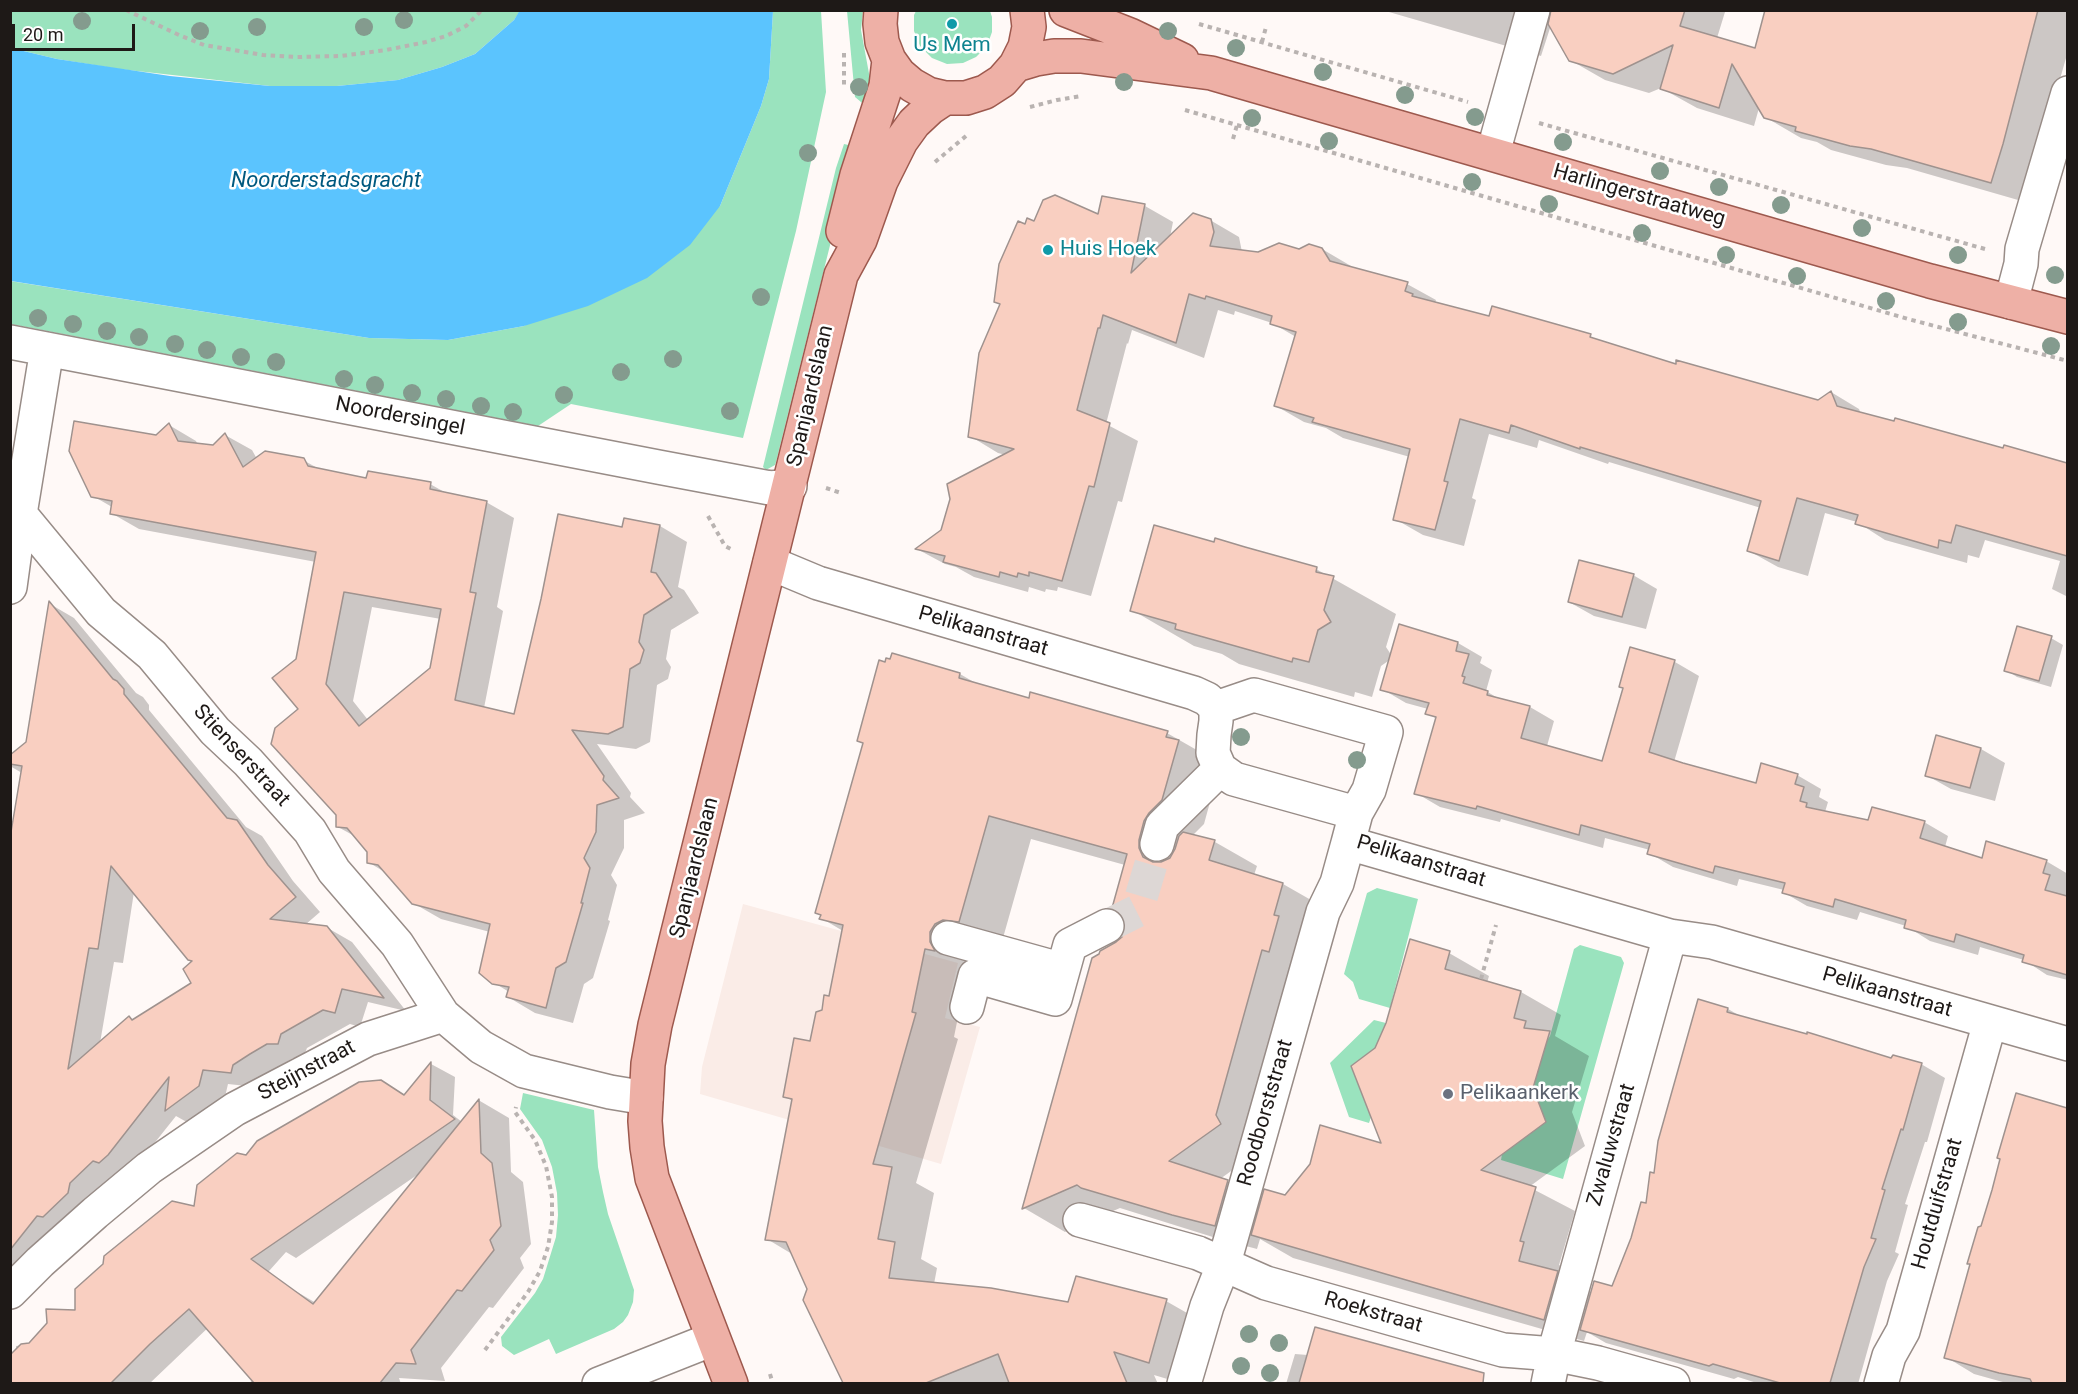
<!DOCTYPE html>
<style>
body{margin:0}
#map{position:relative;width:2078px;height:1394px;overflow:hidden;background:#fff9f7;font-family:Roboto,sans-serif}
canvas{display:block}
.frame{position:absolute;inset:0;border:12px solid #1e1917;pointer-events:none}
.scale{position:absolute;left:12px;top:24px;width:123px;height:27px;box-sizing:border-box;border:3px solid #1e1917;border-top:0;padding-left:8px;font-size:18px;line-height:21px;white-space:nowrap;color:#1e1917;-webkit-text-stroke:4px #fff;paint-order:stroke}
</style>
<div id="map">
<canvas width="2078" height="1394"></canvas>
<div class="frame"></div>
<div class="scale">20 m</div>
</div>
<script>
const c = document.querySelector('canvas').getContext('2d');
c.lineJoin = 'round';
function paint(path, color) {
  c.fillStyle = color;
  c.fill(path, 'evenodd');
}
function shape(rows) {
  const path = new Path2D();
  for (const r of rows) {
    path.moveTo(r[0], r[1]);
    for (let i = 2; i < r.length; i += 2) path.lineTo(r[i], r[i + 1]);
  }
  return path;
}
function strokePath(path, color, width, dash) {
  c.strokeStyle = color;
  c.lineWidth = width;
  c.lineCap = dash ? 'butt' : 'round';
  c.setLineDash(dash || []);
  c.stroke(path);
}
function write(font, color, halo, rows, align = 'center') {
  c.font = font + ' Roboto,sans-serif';
  c.lineWidth = 5;
  c.setLineDash([]);
  c.textBaseline = 'middle';
  c.strokeStyle = halo;
  c.fillStyle = color;
  for (const [text, x, y, turn = 0] of rows) {
    c.save();
    c.translate(x, y);
    c.rotate((+turn || 0) * Math.PI / 180);
    c.textAlign = isNaN(turn) ? turn : align;
    if (halo) c.strokeText(text, 0, 0);
    c.fillText(text, 0, 0);
    c.restore();
  }
}
const built = shape([
 [743,904,958,963,945,1018,980,1027,941,1164,700,1094,702,1067]
]);
const green = shape([
 [11,11,520,11,514,20,475,54,442,67,398,80,337,86,270,86,119,69,57,59,11,48],
 [773,11,821,11,826,92,796,231,743,438,571,404,538,426,11,324,10,281,369,338,448,340,524,326,720,206,761,106,769,79],
 [847,11,863,11,861,30,870,79,867,107,855,97],
 [916,11,990,11,992,17,992,32,987,46,976,57,963,63,947,64,932,58,920,46,914,31,914,15],
 [844,144,853,146,854,149,776,462,775,465,766,470,763,467,836,168],
 [1377,888,1418,899,1390,1008,1359,999,1353,982,1344,974,1367,893],
 [1580,945,1621,957,1624,963,1563,1179,1501,1160,1502,1154,1546,1122,1526,1072,1550,1036,1574,949],
 [1374,1020,1386,1023,1395,1034,1351,1066,1371,1117,1369,1123,1349,1117,1330,1063],
 [523,1093,594,1110,598,1167,603,1192,608,1214,634,1290,633,1302,628,1315,623,1322,614,1329,556,1354,549,1339,514,1355,502,1346,501,1337,535,1293,543,1279,556,1237,558,1215,557,1193,552,1167,542,1140,520,1109]
]);
const water = shape([
 [520,10,773,11,769,79,761,106,720,206,690,245,647,278,588,306,524,326,448,340,369,338,11,281,11,48,57,59,170,76,270,86,337,86,398,80,442,67,475,54,514,20]
]);
const shadow = shape([
 [1382,10,1723,10,1725,12,1717,38,1756,50,1844,10,2068,10,2068,51,2025,202,1907,168,1886,165,1831,150,1817,142,1801,138,1765,117,1759,108,1754,126,1697,108,1661,88,1649,93,1605,80,1570,60,1551,25,1541,56],
 [1103,197,1145,206,1173,222,1170,237,1210,220,1239,237,1242,252,1258,254,1322,249,1351,266,1353,269,1407,284,1436,300,1435,303,1490,318,1590,336,1602,343,1677,366,1818,401,1831,392,1859,409,1861,414,2068,479,2068,597,2052,589,2060,561,1985,540,1979,558,1968,555,1967,563,1885,540,1857,522,1825,513,1808,576,1778,567,1749,551,1761,508,1609,462,1608,464,1539,440,1537,448,1489,434,1472,498,1476,500,1464,546,1423,535,1395,519,1410,457,1343,438,1326,428,1304,422,1276,406,1296,337,1272,323,1235,311,1234,315,1218,310,1204,358,1132,330,1128,344,1127,343,1106,424,1138,441,1122,502,1118,501,1091,596,1058,587,1057,591,1046,589,1045,592,1029,587,1028,592,974,577,956,567,945,564,917,549,942,531,1006,455,998,453,970,436,1001,305,1025,226,1035,223,1100,216],
 [169,425,196,441,198,445,214,447,225,435,252,450,257,459,303,460,321,470,367,479,430,484,448,494,486,502,514,518,497,607,503,611,484,708,515,716,623,529,660,526,687,542,678,587,684,590,699,613,671,630,666,659,671,667,668,679,657,685,650,742,636,749,597,744,631,793,630,797,645,813,624,820,624,848,611,875,617,885,608,920,610,921,593,978,584,984,573,1023,535,1013,508,997,509,992,493,982,490,932,441,919,413,903,388,874,368,862,369,852,358,838,338,827,338,814,300,709,297,660,316,562,139,529,111,513,112,507,93,496],
 [372,607,441,619,431,669,368,720,353,701],
 [1316,569,1396,614,1386,647,1392,656,1400,626,1458,643,1482,657,1480,663,1492,670,1486,691,1501,700,1530,707,1554,721,1547,746,1603,763,1624,688,1631,649,1675,662,1699,676,1674,762,1757,784,1797,775,1821,789,1819,797,1828,802,1825,812,1869,822,1924,822,1948,836,1945,847,1983,859,2046,861,2068,874,2068,980,2047,975,2024,960,1980,947,1978,955,1930,941,1906,926,1860,912,1857,920,1807,906,1783,892,1784,890,1739,879,1737,886,1673,867,1649,853,1650,850,1605,838,1603,848,1501,819,1500,822,1440,807,1416,793,1437,719,1427,713,1428,709,1406,703,1382,689,1391,659,1381,666,1372,697,1355,692,1354,697,1239,664,1222,654,1194,646,1132,610],
 [1633,575,1657,589,1646,629,1594,616,1569,602],
 [50,604,74,618,136,693,143,697,149,705,149,710,246,827,262,836,293,881,320,912,305,925,326,927,352,942,406,1011,368,1002,360,1027,350,1024,307,1048,303,1058,293,1058,276,1068,258,1079,256,1087,228,1084,224,1101,192,1125,176,1116,133,1170,10,1291,10,843,22,773,10,766,10,757,28,743],
 [134,892,189,959,193,962,193,983,134,1020,129,1018,100,1043,114,962,123,963],
 [2051,638,2063,645,2051,687,2017,677,2006,670],
 [893,655,960,674,979,685,1030,700,1167,733,1209,757,1220,766,1204,824,1192,836,1215,842,1257,866,1254,875,1283,884,1325,908,1262,1149,1220,1179,1262,1201,1286,1196,1383,1145,1376,1049,1449,953,1489,976,1487,983,1521,992,1561,1015,1555,1036,1589,1056,1572,1112,1585,1146,1529,1187,1575,1211,1559,1265,1563,1267,1561,1275,1592,1293,1613,1288,1647,1205,1656,1175,1728,1009,1742,1017,1892,1059,1921,1064,1945,1078,1927,1142,1925,1142,1905,1204,1908,1205,1895,1252,1899,1254,1887,1281,1858,1384,1760,1384,1738,1377,1734,1379,1606,1343,1587,1332,1584,1341,1293,1258,1260,1239,1257,1249,1216,1238,1120,1208,1065,1232,1024,1208,1127,928,1125,865,1031,839,1001,945,967,972,954,1037,958,1039,916,1183,934,1193,921,1259,937,1268,934,1284,1069,1304,1166,1301,1208,1325,1184,1384,1154,1375,1158,1384,844,1384,804,1300,808,1289,792,1254,767,1239,793,1101,784,1096,811,1043,830,997,843,931,821,918,822,916,816,913,864,744,859,741,886,664,891,661],
 [1981,749,2005,763,1995,801,1951,789,1926,775],
 [431,1064,455,1077,453,1115,462,1122,480,1101,509,1118,511,1172,523,1182,531,1244,520,1258,524,1268,493,1308,489,1307,441,1368,445,1381,399,1378,401,1384,250,1384,287,1286,316,1303,420,1173,296,1258,286,1252,219,1327,213,1323,149,1384,10,1384,10,1377,18,1378,16,1346,30,1344,76,1312,195,1208,247,1157,381,1081,405,1095],
 [2017,1095,2068,1111,2068,1384,2010,1384,1974,1374,1946,1357,1983,1227],
 [1295,1354,1308,1355,1462,1376,1460,1384,1286,1384]
]);
const building = shape([
 [1551,10,1685,10,1680,26,1755,48,1765,10,2038,10,2003,144,1991,183,1871,149,1850,146,1795,131,1796,127,1764,118,1732,64,1719,108,1660,89,1673,45,1613,74,1569,61,1548,24,1551,10],
 [1055,195,1098,214,1102,196,1145,204,1131,273,1193,213,1211,219,1214,232,1210,246,1258,252,1279,243,1299,249,1309,244,1322,248,1330,261,1408,282,1405,291,1413,294,1412,296,1489,316,1492,306,1591,334,1590,337,1676,364,1676,360,1818,400,1831,391,1837,406,1894,421,1895,418,2003,448,2004,445,2067,463,2067,556,1956,525,1951,543,1939,540,1938,548,1855,524,1858,515,1797,498,1779,561,1747,551,1761,501,1580,447,1580,449,1511,425,1509,433,1460,419,1444,481,1448,482,1435,530,1393,520,1410,449,1312,422,1314,418,1274,406,1296,332,1270,324,1272,316,1206,296,1205,299,1189,294,1176,343,1103,315,1100,328,1098,328,1077,410,1110,423,1094,487,1089,486,1062,581,1029,572,1029,576,1018,573,1017,577,1000,572,999,577,943,562,945,556,915,549,941,530,950,499,947,484,1014,449,968,437,979,353,1000,304,994,302,999,264,1018,221,1025,224,1027,218,1034,221,1043,200,1055,195],
 [74,421,156,435,169,423,178,441,213,445,225,433,243,467,265,451,304,458,308,466,366,478,368,471,431,482,430,489,487,501,470,592,476,593,455,700,514,714,541,599,558,514,622,527,624,518,660,525,651,572,656,573,672,597,644,615,639,642,644,650,640,663,630,669,623,727,608,734,572,730,604,776,603,780,619,798,597,805,596,832,584,858,590,868,581,903,583,903,566,962,556,968,546,1008,506,997,509,987,492,984,479,973,490,924,412,904,378,865,367,863,367,852,347,828,336,827,336,815,271,744,275,728,298,709,272,678,296,659,316,552,110,514,112,501,91,497,69,451,74,421],
 [344,592,441,609,430,668,359,726,326,684,344,592],
 [1154,525,1214,542,1215,538,1245,547,1317,567,1316,572,1334,576,1324,610,1331,622,1318,630,1309,662,1293,658,1292,662,1175,629,1176,624,1130,611,1154,525],
 [1579,560,1634,574,1622,617,1568,602,1579,560],
 [49,601,113,679,117,681,124,689,124,694,227,818,237,820,268,865,296,897,270,919,327,926,384,998,342,989,335,1013,323,1010,281,1034,278,1044,267,1044,250,1054,233,1065,231,1073,203,1070,199,1086,165,1111,169,1077,108,1155,99,1163,93,1161,70,1183,68,1193,43,1217,37,1216,10,1250,10,838,22,766,10,764,10,755,26,742,49,601],
 [111,866,188,960,192,961,183,969,191,983,132,1020,129,1016,68,1069,89,948,98,949,111,866],
 [1399,624,1458,642,1456,651,1469,654,1462,676,1465,677,1463,683,1488,691,1487,695,1530,706,1521,738,1602,761,1623,688,1619,687,1630,647,1675,660,1649,752,1683,763,1756,783,1761,763,1798,774,1795,784,1804,787,1800,801,1807,803,1806,807,1868,820,1872,807,1925,821,1920,838,1982,858,1986,841,2047,860,2043,873,2050,875,2045,890,2067,896,2067,975,2022,962,2024,955,1956,934,1954,942,1904,928,1906,920,1835,899,1833,907,1782,893,1785,883,1715,866,1713,873,1647,854,1650,844,1581,825,1579,835,1477,806,1476,809,1414,794,1436,717,1425,714,1429,703,1380,690,1399,624],
 [2017,626,2052,636,2039,681,2004,671,2017,626],
 [892,653,960,673,959,678,1029,698,1030,692,1168,731,1166,737,1179,740,1162,800,1149,813,1144,821,1139,840,1139,848,1143,857,1153,862,1161,862,1170,858,1175,849,1179,836,1183,832,1215,840,1209,860,1283,883,1274,915,1279,916,1269,952,1262,950,1216,1115,1221,1124,1169,1161,1228,1180,1215,1226,1172,1215,1081,1188,1077,1185,1022,1209,1092,958,1099,954,1100,951,1116,942,1122,937,1126,927,1123,917,1118,911,1112,908,1127,854,989,816,959,922,943,920,935,924,930,932,930,942,935,951,925,949,912,1012,916,1013,873,1164,892,1167,878,1239,895,1242,889,1278,991,1288,1068,1302,1076,1276,1167,1299,1149,1363,1114,1352,1127,1383,1009,1383,998,1354,926,1383,843,1383,803,1300,807,1289,786,1242,765,1240,792,1099,783,1097,794,1038,810,1041,816,1012,822,1010,824,995,829,996,843,925,819,919,821,915,815,913,863,743,857,741,879,660,885,662,886,658,890,659,892,653],
 [1936,735,1981,748,1970,788,1925,776,1936,735],
 [1410,939,1450,951,1445,969,1521,991,1514,1018,1526,1021,1524,1028,1550,1031,1533,1088,1546,1122,1481,1170,1536,1187,1520,1241,1524,1242,1519,1261,1558,1271,1544,1320,1251,1235,1264,1189,1285,1195,1310,1164,1320,1125,1381,1143,1351,1066,1375,1048,1386,1023,1410,939],
 [1698,999,1728,1008,1727,1012,1807,1034,1807,1032,1891,1058,1893,1055,1922,1063,1903,1130,1901,1129,1882,1189,1885,1190,1871,1238,1876,1239,1864,1267,1830,1383,1780,1383,1713,1364,1709,1366,1580,1330,1594,1281,1612,1286,1631,1238,1641,1202,1646,1203,1650,1172,1654,1173,1658,1141,1698,999],
 [431,1062,430,1100,455,1119,251,1259,313,1304,479,1099,481,1153,492,1163,501,1226,490,1240,494,1250,462,1291,457,1290,411,1350,416,1364,396,1363,380,1383,254,1383,189,1309,150,1344,111,1383,10,1383,10,1355,21,1344,29,1343,47,1323,46,1309,75,1310,75,1289,103,1264,104,1256,172,1201,194,1206,197,1185,237,1153,246,1155,257,1141,359,1082,381,1080,404,1095,431,1062],
 [2016,1093,2067,1108,2067,1383,2032,1383,2030,1379,1999,1373,1944,1358,1970,1264,1967,1264,1978,1227,1981,1226,1992,1190,2000,1159,1997,1158,2016,1093],
 [1315,1327,1484,1373,1483,1383,1299,1383,1315,1327]
]);
const minorTunnel = shape([
 [1107,926,1137,911,1157,844]
]);
const path = shape([
 [126,10,179,35,204,45,263,55,297,57,341,56,386,50,426,42,446,36,466,26,482,10],
 [1199,24,1468,102],
 [1262,42,1266,27],
 [844,53,844,85],
 [1030,107,1057,100,1081,96],
 [1185,110,1908,319,2068,361],
 [1539,123,1985,249],
 [1233,139,1237,125],
 [935,162,966,136],
 [826,488,841,493],
 [708,516,725,546,733,550],
 [1481,979,1496,925],
 [485,1350,528,1292,540,1271,548,1247,552,1222,552,1197,546,1166,535,1140,515,1112,516,1107],
 [770,1374,773,1384]
]);
const minor = shape([
 [1493,153,1533,10],
 [2011,302,2021,264,2022,249,2068,93],
 [10,342,658,467,770,488,790,486],
 [20,514,101,612,152,655,215,731,248,762,310,831,334,871,397,944,443,1015,481,1047,524,1071,610,1092,646,1098],
 [770,563,818,583,1194,693,1207,699,1216,708,1216,721,1214,735,1213,753,1220,769,1234,779,1356,813,1348,843,1670,936,1712,942,2068,1044],
 [10,587,20,514,47,349],
 [1216,708,1254,695,1386,732,1369,790,1356,813],
 [1157,844,1162,826,1220,769],
 [948,938,1063,970],
 [967,1007,975,976,1055,999,1070,945,1107,926],
 [1080,1220,1198,1253,1266,1283,1503,1350,1554,1354,1598,1363,1673,1384],
 [10,1292,40,1262,95,1213,149,1168,235,1109,368,1039,443,1015],
 [599,1384,713,1339],
 [1184,1384,1207,1306,1224,1263,1323,912,1337,883,1348,843],
 [1548,1384,1554,1354,1670,936],
 [1881,1384,1889,1356,1903,1331,1990,1022]
]);
const major = shape([
 [881,10,880,24,882,42,889,60,899,74,912,85,928,94,945,98,966,98,985,92,1002,81,1016,65,1025,47,1029,27,1027,10],
 [1066,10,1130,35,1182,60],
 [1016,65,1036,59,1054,56,1081,56,1211,73,1930,281,2068,317],
 [843,231,857,175,886,86,889,60],
 [731,1384,652,1178,647,1147,645,1121,648,1064,655,1025,841,275,860,240,881,181,901,141,914,123,930,108,945,98]
]);
const trees = [
 [404,20],
 [82,21],
 [257,27],
 [364,27],
 [200,31],
 [1168,31],
 [1236,48],
 [1323,72],
 [1124,82],
 [859,87],
 [1405,95],
 [1475,117],
 [1252,118],
 [1329,141],
 [1563,142],
 [808,153],
 [1660,171],
 [1472,182],
 [1719,187],
 [1549,204],
 [1781,205],
 [1862,228],
 [1642,233],
 [1726,255],
 [1958,255],
 [2055,275],
 [1797,276],
 [761,297],
 [1886,301],
 [38,318],
 [1958,322],
 [73,324],
 [107,331],
 [139,337],
 [175,344],
 [2051,346],
 [207,350],
 [241,357],
 [673,359],
 [276,362],
 [621,372],
 [344,379],
 [375,385],
 [412,393],
 [564,395],
 [446,399],
 [481,406],
 [730,411],
 [513,412],
 [1241,737],
 [1357,760],
 [1249,1334],
 [1279,1343],
 [1241,1366],
 [1270,1373]
];
const markers = [
 [952,24,6,"#0f9aa8"],
 [1048,250,6,"#0f9aa8"],
 [1448,1094,6,"#6b7280"]
];
const cultureNames = [
 ["Us Mem",952,46],
 ["Huis Hoek",1060,250,"left"]
];
const streetNames = [
 ["Harlingerstraatweg",1639,196,16],
 ["Spanjaardslaan",811,396,-77],
 ["Noordersingel",400,417,11],
 ["Pelikaanstraat",983,632,16],
 ["Stienserstraat",241,756,47],
 ["Pelikaanstraat",1421,862,17],
 ["Spanjaardslaan",695,868,-76],
 ["Pelikaanstraat",1887,993,16],
 ["Steijnstraat",307,1071,-28],
 ["Roodborststraat",1266,1113,-74],
 ["Zwaluwstraat",1612,1145,-74],
 ["Houtduifstraat",1938,1204,-74],
 ["Roekstraat",1373,1313,16]
];
const worshipNames = [
 ["Pelikaankerk",1460,1094]
];
const waterNames = [
 ["Noorderstadsgracht",326,181]
];
paint(built, '#faece7');
paint(green, '#9ae3be');
paint(water, '#5bc4fe');
paint(shadow, '#0003');
paint(building, '#f9cfc1');
strokePath(building, '#9f928e', 1.5);
strokePath(minorTunnel, '#ddd7d5', 33, [33, 16]);
strokePath(minor, '#988c87', 36);
strokePath(major, '#9d594e', 36);
strokePath(path, '#b9b3b1', 4, [4.5, 4.5]);
strokePath(minor, '#fff', 33);
strokePath(major, '#eeb0a6', 33);
c.fillStyle = '#849b8e';
for (const [x, y] of trees) {
  c.beginPath();
  c.arc(x, y, 9, 0, 2 * Math.PI);
  c.fill();
}
for (const [x, y, r, color] of markers) {
  const dot = new Path2D();
  dot.arc(x, y, r, 0, 2 * Math.PI);
  c.fillStyle = color;
  c.fill(dot);
  strokePath(dot, '#fff', 2);
}
write('21px', '#0d838f', '#fff', cultureNames);
write('21px', '#1e1917', '#fff', streetNames);
write('21px', '#5b616d', '#fff', worshipNames, 'left');
write('italic 22px', '#00597f', '#fff', waterNames);
</script>
